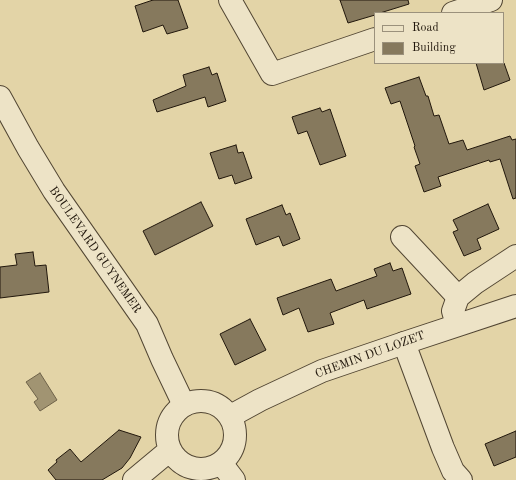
<!DOCTYPE html>
<style>
body{margin:0}
#map{position:relative;width:516px;height:480px;overflow:hidden;background:#e3d4a7;font-family:"Old Standard TT",serif}
canvas{display:block}
.legend{position:absolute;left:374px;top:12px;width:130px;height:52px;box-sizing:border-box;background:#ede3c6;border:1px solid #9b917c;margin:0;padding:5px 7px;list-style:none;font-size:12px;color:#21170c}
.legend li{display:flex;align-items:center;gap:8px;height:20px}
.legend b{width:20px;border:1px solid #9b917c}
</style>
<div id="map">
<canvas width="516" height="480"></canvas>
<ul class="legend">
<li><b style="height:5px;background:#ede3c6"></b>Road</li>
<li><b style="height:11px;background:#86795d"></b>Building</li>
</ul>
</div>
<script>
const c = document.querySelector('canvas').getContext('2d');
c.lineJoin = 'round';
function paint(path, color) {
  c.fillStyle = color;
  c.fill(path, 'evenodd');
}
function shape(rows) {
  const path = new Path2D();
  for (const r of rows) {
    if (r.length === 3) {
      path.moveTo(r[0] + r[2], r[1]);
      path.arc(r[0], r[1], r[2], 0, 2 * Math.PI);
      continue;
    }
    path.moveTo(r[0], r[1]);
    for (let i = 2; i < r.length; i += 2) path.lineTo(r[i], r[i + 1]);
  }
  return path;
}
function strokePath(path, color, width, dash) {
  c.strokeStyle = color;
  c.lineWidth = width;
  c.lineCap = dash ? 'butt' : 'round';
  c.setLineDash(dash || []);
  c.stroke(path);
}
function write(font, color, halo, rows, align = 'center') {
  c.font = font + ' "Old Standard TT",serif';
  c.lineWidth = 3.5;
  c.setLineDash([]);
  c.textBaseline = 'middle';
  c.strokeStyle = halo;
  c.fillStyle = color;
  for (const [text, x, y, turn = 0] of rows) {
    c.save();
    c.translate(x, y);
    c.rotate((+turn || 0) * Math.PI / 180);
    c.textAlign = isNaN(turn) ? turn : align;
    if (halo) c.strokeText(text, 0, 0);
    c.fillText(text, 0, 0);
    c.restore();
  }
}
const water = shape([
 [40,373,57,400,40,411,34,402,38,399,26,382,40,373]
]);
const building = shape([
 [153,0,178,0,188,28,167,34,163,25,143,32,135,6,153,0],
 [340,0,408,0,409,4,380,13,375,13,375,15,348,23,340,0],
 [476,63,504,63,510,80,484,90,476,63],
 [209,67,212,75,217,73,226,101,208,107,205,97,157,112,153,100,186,86,183,75,209,67],
 [419,77,426,96,428,96,434,116,439,115,449,144,463,140,467,150,510,136,512,140,516,139,516,198,513,199,500,159,490,162,489,160,438,177,441,186,424,192,415,166,420,164,414,147,415,146,400,101,391,104,385,88,419,77],
 [320,108,322,112,330,109,346,156,320,165,307,131,298,134,292,117,320,108],
 [236,145,238,153,243,152,252,178,235,184,232,175,219,179,210,153,236,145],
 [201,202,213,226,155,255,143,231,201,202],
 [488,204,499,229,477,239,481,249,464,256,453,232,458,230,453,220,488,204],
 [282,205,286,215,290,213,300,239,283,246,279,236,256,245,246,219,282,205],
 [33,252,35,266,46,265,49,292,0,298,0,267,17,265,15,254,33,252],
 [390,263,393,271,402,268,411,294,367,309,364,300,330,313,334,324,308,332,299,308,283,315,277,298,331,279,336,291,377,276,374,269,390,263],
 [250,319,266,350,235,365,220,334,250,319],
 [119,430,141,437,130,458,122,468,102,480,56,480,48,470,57,462,56,460,70,449,81,462,119,430],
 [516,431,516,457,494,466,485,444,516,431]
]);
const minor = shape([
 [230,0,272,74,375,39],
 [453,13,491,0],
 [0,97,28,148,54,191,147,324,162,359,184,405],
 [402,237,458,297],
 [404,343,443,448,453,471,461,480],
 [221,463,234,480]
]);
const tertiary = shape([
 [457,325,453,311,458,297,475,283,516,256],
 [201,435,34],
 [231,418,238,412,260,400,322,371,404,343,516,306],
 [134,480,170,450]
]);
const streetNames = [
 ["BOULEVARD GUYNEMER",95,250,55],
 ["CHEMIN DU LOZET",370,355,-20]
];
paint(water, '#a19472');
strokePath(water, '#6e6249', 1);
paint(building, '#86795d');
strokePath(building, '#21170c', 1);
strokePath(minor, '#524633', 24);
strokePath(tertiary, '#524633', 24);
strokePath(minor, '#ede3c6', 22);
strokePath(tertiary, '#ede3c6', 22);
write('12px', '#21170c', '#ede3c6', streetNames);
</script>
